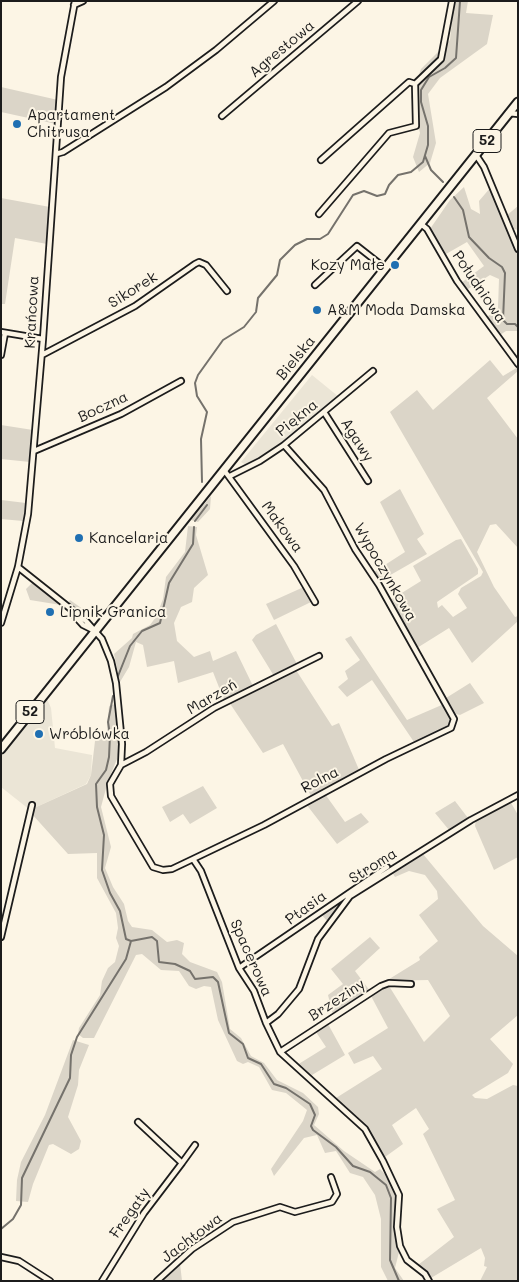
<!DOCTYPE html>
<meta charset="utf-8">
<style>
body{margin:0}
#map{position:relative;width:519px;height:1282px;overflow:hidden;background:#fcf5e5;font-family:Mali,sans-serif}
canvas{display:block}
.frame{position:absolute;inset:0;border:2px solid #1c1c1c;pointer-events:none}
</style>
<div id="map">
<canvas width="519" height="1282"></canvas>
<div class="frame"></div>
</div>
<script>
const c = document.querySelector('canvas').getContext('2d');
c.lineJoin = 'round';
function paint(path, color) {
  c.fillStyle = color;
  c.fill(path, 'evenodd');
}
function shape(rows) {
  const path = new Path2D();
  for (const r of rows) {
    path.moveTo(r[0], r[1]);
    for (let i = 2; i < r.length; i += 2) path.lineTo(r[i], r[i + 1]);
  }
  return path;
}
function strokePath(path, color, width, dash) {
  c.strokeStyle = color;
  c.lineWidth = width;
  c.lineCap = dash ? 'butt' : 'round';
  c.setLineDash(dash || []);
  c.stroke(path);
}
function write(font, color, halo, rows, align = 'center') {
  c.font = font + ' Mali,sans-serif';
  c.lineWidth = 4;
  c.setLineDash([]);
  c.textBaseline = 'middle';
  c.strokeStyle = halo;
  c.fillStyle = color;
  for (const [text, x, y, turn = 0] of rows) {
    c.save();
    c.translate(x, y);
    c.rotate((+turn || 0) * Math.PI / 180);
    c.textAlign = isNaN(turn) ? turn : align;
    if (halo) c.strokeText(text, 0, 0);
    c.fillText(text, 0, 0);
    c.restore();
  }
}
const built = shape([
 [312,375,339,397,263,457,246,465,241,462],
 [47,699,51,708,55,748,92,755,91,775,86,784,30,810,1,787,1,756]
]);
const green = shape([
 [454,1,468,1,466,13,493,15,487,44,440,78,428,94,436,143,430,163,419,172,413,157,420,133,411,97,421,69,450,40],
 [1,87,58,100,56,124,1,112],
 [464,187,471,209,480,214,479,201,491,187,512,235,518,256,518,331,506,331,500,335,487,317,498,308,499,279,490,275,468,289,461,283,484,266,467,242,446,254,430,229,450,200],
 [1,198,50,207,47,244,15,238,5,304,1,304],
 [518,206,518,230,514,229,506,216],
 [490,360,503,376,518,367,518,371,487,398,518,439,518,548,496,524,490,525,477,552,494,587,515,617,518,616,518,621,472,663,449,628,417,648,392,599,421,581,413,566,456,540,461,539,478,569,478,574,437,602,438,608,442,605,453,617,467,608,458,594,461,588,481,576,483,572,390,412,417,390,433,410],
 [1,425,33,430,30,462,1,459],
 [400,489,424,534,417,539,427,554,380,581,374,572,405,552,380,502],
 [211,496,210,509,198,522,191,520],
 [1,500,26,503,23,521,1,519],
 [188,526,197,527,196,535,208,575,194,588,192,602,181,607,174,623,177,641,194,657,210,651,213,661,236,651,253,686,224,700,213,672,178,683,174,661,147,667,143,645,136,642,129,667,120,682,114,654,132,638,133,634,150,625,156,617,163,599,166,577,185,552],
 [33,582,35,582,61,605,30,600,26,589],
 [306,586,311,602,274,620,266,604],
 [70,600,87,612,87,617,68,604],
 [276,624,297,664,274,676,252,640,256,635],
 [351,636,407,720,444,704,452,718,448,726,414,742,372,680,347,697,338,687,348,679,345,671,360,660,345,639],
 [296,670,332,726,339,723,360,772,311,796,283,744,263,753,229,702],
 [470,683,484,703,460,715,456,714,446,698],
 [115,704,120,745,117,759,108,781,101,807,111,847,105,868,113,887,124,904,128,921,132,927,152,930,167,942,177,940,184,943,182,954,190,962,217,972,222,982,230,1029,241,1038,251,1056,264,1063,277,1080,303,1093,318,1107,319,1114,314,1125,344,1151,375,1172,380,1169,387,1176,393,1185,397,1201,396,1236,399,1252,395,1268,404,1281,388,1281,381,1267,381,1219,375,1195,363,1177,350,1173,336,1151,325,1153,317,1135,304,1138,274,1176,271,1169,303,1121,307,1110,286,1093,272,1090,259,1067,248,1062,243,1064,237,1061,218,1020,211,987,204,986,196,989,189,986,179,971,161,970,142,954,136,955,94,1038,83,1038,78,1034,79,1028,100,995,102,981,108,968,115,962,119,946,116,938,118,928,116,913,97,878,97,853,68,854,31,813,32,809,87,784,91,775,95,741,99,735,107,731,109,706],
 [203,786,217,808,190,824,183,814,170,822,162,807],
 [325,794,345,822,361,813,369,822,337,844,306,804],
 [455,801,468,818,466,822,449,830,435,813],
 [510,801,518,815,518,857,494,870,475,826,476,819],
 [423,854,483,926,518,956,518,1015,490,1039,513,1064,508,1073,472,1095,475,1098,487,1099,513,1085,518,1086,518,1281,480,1281,487,1267,484,1266,485,1258,481,1248,431,1278,418,1265,454,1237,437,1209,455,1200,423,1134,429,1129,416,1108,392,1125,403,1144,385,1157,366,1126,336,1098,382,1069,373,1056,354,1064,348,1053,388,1028,371,996,381,989,389,986,424,1042,450,1016,428,980,386,981,420,960,419,957,438,941,419,915,438,899,437,891,425,875,409,871,395,877,392,872],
 [343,898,345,899,327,921,321,914],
 [370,937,380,948,355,971,370,991,333,1015,328,995,343,984,331,969],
 [328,1024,345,1055,312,1075,297,1065,326,1047,316,1032],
 [73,1040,89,1045,79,1070,78,1085,68,1117,81,1141,79,1149,71,1154,53,1144,49,1145,33,1184,28,1202,16,1201,17,1180,21,1162,45,1115],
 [180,1263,182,1281,159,1281]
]);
const stream = shape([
 [425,156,431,170,443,182],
 [454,197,463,210,469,237,489,258,502,267,505,273,503,320,507,324,515,324,518,327],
 [202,482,201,439,207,412,197,396,195,383,198,375,223,340,244,327,256,312,258,298,277,275,280,260,295,245,307,239,320,239,328,234,353,195,364,191,377,196,385,194,389,185,398,175,411,172,423,162,428,145,428,126,421,102,421,90,429,77,445,68,456,58,460,1],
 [195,521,207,505],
 [118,676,130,646,142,631,160,623,169,583,193,544,194,527],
 [113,696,108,722,110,735,109,757,106,770,96,784,97,807,104,835,102,870,110,893,120,911,126,939,131,941,152,937,157,941,159,962,175,964,190,971,195,979,213,977,218,982,229,1033,243,1044,248,1058,261,1064,274,1084,286,1088,310,1104,315,1115,311,1126,313,1130,336,1147,353,1166,370,1172,386,1185,391,1198,390,1260,399,1281],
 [1,1229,13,1219,21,1205,22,1178,70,1078,71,1055,77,1037,126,959,131,941]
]);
const street = shape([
 [74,5,83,1],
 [508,113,518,114],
 [222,116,358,1],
 [56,154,63,152,166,87,216,50,274,1],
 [476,155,484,167,518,249],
 [321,160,409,82,415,84],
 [319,214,389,133,416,126,415,84,441,59,452,1],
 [421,224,427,229,457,281,518,364],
 [315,285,357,246,385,268],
 [1,332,43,339],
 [1,355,5,333],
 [42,355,135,306,195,264,199,262,206,265,227,291],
 [324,412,368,481],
 [34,451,121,414,181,381],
 [224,470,294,566,315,602],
 [230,476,260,461,284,445,373,371],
 [18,567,86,621,102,639,111,661,116,683,122,744,121,765,110,784,111,796,153,867,163,870,172,869,193,859,201,871,239,968,254,991,266,1023,280,1052,365,1129,383,1161,399,1195,397,1227,400,1246,407,1260,425,1274,429,1281],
 [73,614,83,625,95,631],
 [1,623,18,567,28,514,43,339,61,77,75,1],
 [121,765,146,752,214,708,319,656],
 [193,859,264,825,386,759,451,728,454,719,379,585,355,549,324,490,284,445],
 [1,937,32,805],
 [239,968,387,867],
 [266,1023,278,1014,299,989,318,939,350,896,471,820,518,795],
 [280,1052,381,986,389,983,411,984],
 [182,1163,195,1145],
 [1,1257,19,1261,50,1281],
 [102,1281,144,1213,182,1163,138,1122],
 [157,1281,192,1249,233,1222,280,1207,295,1212,332,1202,337,1194,331,1177]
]);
const primary = shape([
 [1,749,518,102]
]);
const markers = [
 [17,124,5,"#1f6fb2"],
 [395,265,5,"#1f6fb2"],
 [317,310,5,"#1f6fb2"],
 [79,538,5,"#1f6fb2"],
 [50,612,5,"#1f6fb2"],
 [39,734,5,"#1f6fb2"]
];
const shields = [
 [487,141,28],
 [30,712,28]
];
const shieldNames = [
 ["52",487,141],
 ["52",30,712]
];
const streetNames = [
 ["Agrestowa",282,49,-40],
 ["Południowa",479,287,56],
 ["Sikorek",133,290,-32],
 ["Krańcowa",32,312,-87],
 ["Bielska",296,358,-51],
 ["Boczna",103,407,-25],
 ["Piękna",297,418,-39],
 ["Agawy",357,440,58],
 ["Makowa",282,527,54],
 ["Wypoczynkowa",385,572,60],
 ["Marzeń",212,697,-30],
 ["Rolna",320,780,-27],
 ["Stroma",373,866,-32],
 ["Ptasia",306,908,-36],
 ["Spacerowa",251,958,66],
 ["Brzeziny",337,1000,-33],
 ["Fregaty",130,1213,-55],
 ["Jachtowa",192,1238,-37]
];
const poiNames = [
 ["Apartament",27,115],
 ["Chitrusa",27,132],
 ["Kozy Małe",385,265,"right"],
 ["A&M Moda Damska",327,310],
 ["Kancelaria",89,538],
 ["Lipnik Granica",60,612],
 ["Wróblówka",49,734]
];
paint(built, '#ebe5d6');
paint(green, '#dbd5c8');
strokePath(stream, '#75726c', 2);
strokePath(street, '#1c1c1c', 8);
strokePath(primary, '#1c1c1c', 11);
strokePath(street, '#fcf5e5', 4.5);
strokePath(primary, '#fcf5e5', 7);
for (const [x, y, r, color] of markers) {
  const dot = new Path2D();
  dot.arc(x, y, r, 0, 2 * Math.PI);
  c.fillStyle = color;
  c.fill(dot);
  strokePath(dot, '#fcf5e5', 2);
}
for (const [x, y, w] of shields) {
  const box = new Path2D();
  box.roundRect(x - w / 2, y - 11.5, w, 23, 4);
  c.fillStyle = '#fcf5e5';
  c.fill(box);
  strokePath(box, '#1c1c1c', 1);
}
write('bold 14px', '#1c1c1c', null, shieldNames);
write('15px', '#1c1c1c', '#fcf5e5', streetNames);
write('15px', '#1c1c1c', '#fcf5e5', poiNames, 'left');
</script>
